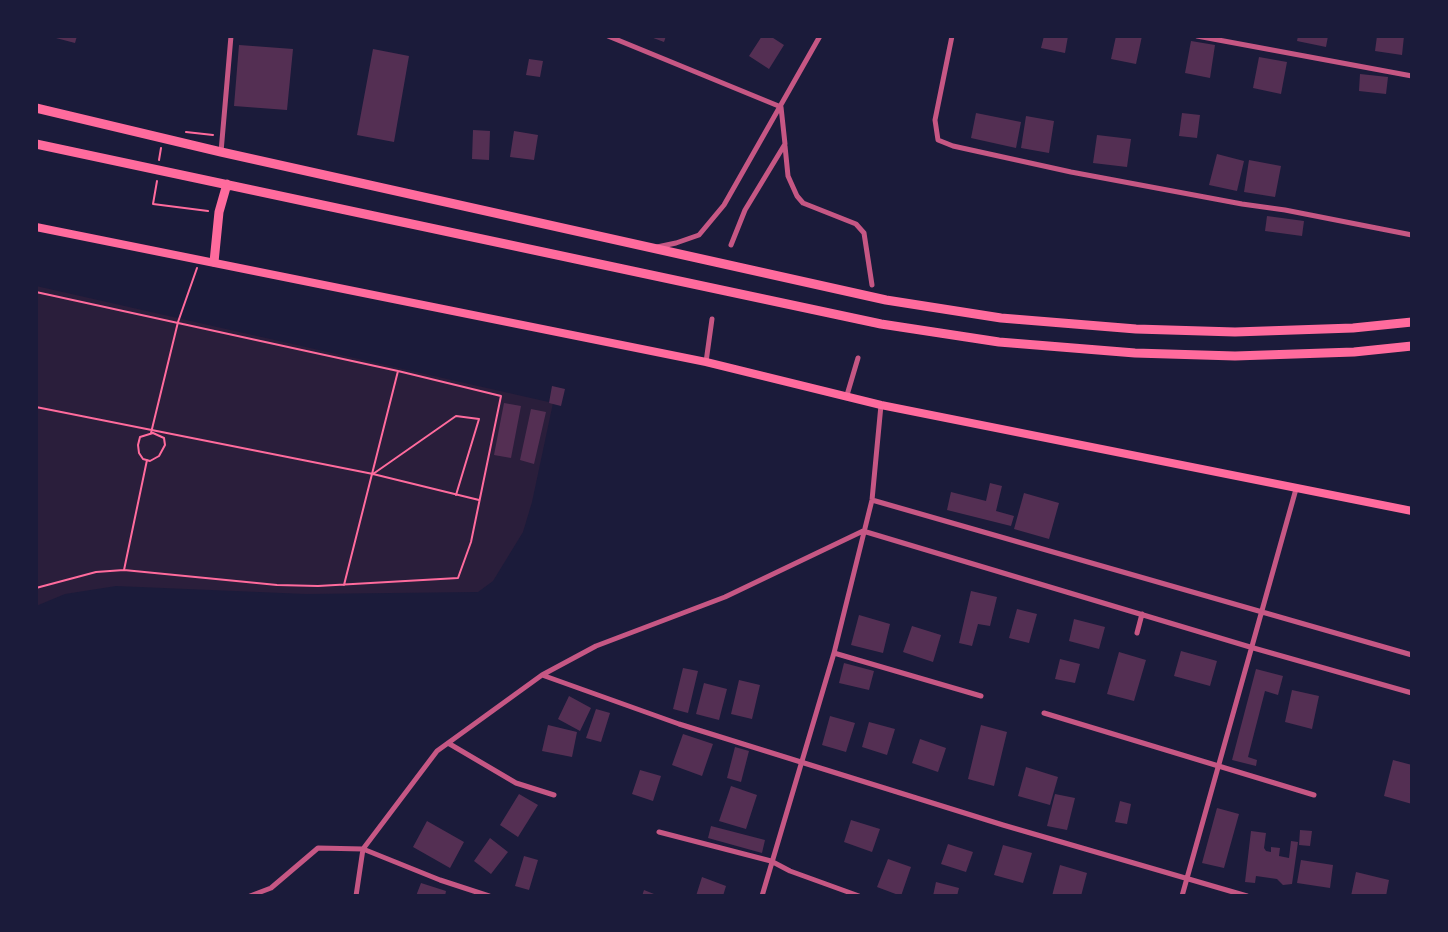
<!DOCTYPE html>
<style>
body{margin:0}
#map{position:relative;width:1448px;height:932px;overflow:hidden;background:#1b1b3a;font-family:"Open Sans",sans-serif}
canvas{display:block}
.frame{position:absolute;inset:0;border:38px solid #1b1b3a;pointer-events:none}
</style>
<div id="map">
<canvas width="1448" height="932"></canvas>
<div class="frame"></div>
</div>
<script>
const c = document.querySelector('canvas').getContext('2d');
c.lineJoin = 'round';
function paint(path, color) {
  c.fillStyle = color;
  c.fill(path, 'evenodd');
}
function shape(rows) {
  const path = new Path2D();
  for (const r of rows) {
    path.moveTo(r[0], r[1]);
    for (let i = 2; i < r.length; i += 2) path.lineTo(r[i], r[i + 1]);
  }
  return path;
}
function strokePath(path, color, width, dash) {
  c.strokeStyle = color;
  c.lineWidth = width;
  c.lineCap = dash ? 'butt' : 'round';
  c.setLineDash(dash || []);
  c.stroke(path);
}
const green = shape([
 [36,286,553,403,532,502,523,532,493,581,478,592,306,594,116,586,65,594,36,606]
]);
const building = shape([
 [56,36,77,36,75,43,56,38],
 [648,36,666,36,664,42],
 [762,36,770,36,784,45,769,69,749,56],
 [1044,36,1068,36,1065,53,1041,48],
 [1116,36,1142,36,1136,64,1111,59],
 [1298,36,1328,36,1326,47,1297,41],
 [1377,36,1404,36,1402,55,1375,51],
 [1191,41,1215,45,1210,78,1185,73],
 [239,45,293,49,287,110,234,106],
 [373,49,409,56,394,142,357,135],
 [1259,57,1287,62,1281,94,1253,88],
 [529,59,543,61,540,77,526,75],
 [1360,74,1388,77,1386,94,1359,91],
 [976,113,1021,122,1016,148,971,138],
 [1182,113,1200,115,1197,138,1179,136],
 [1026,116,1054,121,1049,153,1021,148],
 [473,130,490,131,489,160,472,159],
 [514,131,538,135,534,160,510,157],
 [1097,135,1131,139,1127,167,1093,163],
 [1217,154,1244,161,1237,191,1209,185],
 [1249,160,1281,166,1275,197,1244,192],
 [1267,216,1304,221,1302,236,1265,231],
 [552,386,565,389,561,406,549,403],
 [504,403,521,406,511,458,494,455],
 [531,409,546,412,534,464,520,460],
 [990,483,1002,486,996,511,1014,516,1011,526,947,510,951,492,986,501],
 [1024,493,1059,503,1049,539,1014,529],
 [971,591,997,597,990,626,978,624,972,646,959,643],
 [1017,609,1037,614,1029,643,1009,638],
 [859,615,890,624,883,653,851,645],
 [1074,619,1105,627,1099,649,1069,641],
 [912,626,941,635,933,662,903,652],
 [1181,651,1217,661,1210,686,1174,676],
 [1119,652,1146,660,1134,701,1107,694],
 [1060,659,1080,664,1075,683,1055,679],
 [844,663,874,671,869,690,839,683],
 [683,668,698,671,688,713,673,709],
 [1256,669,1283,676,1278,695,1265,691,1248,757,1257,760,1256,766,1232,760],
 [739,680,760,685,752,719,731,714],
 [704,683,727,689,719,720,696,714],
 [1292,690,1319,696,1312,729,1285,722],
 [569,696,591,708,580,731,558,719],
 [596,709,610,713,601,742,586,738],
 [830,716,855,723,846,752,822,745],
 [869,722,895,729,887,755,862,747],
 [548,725,577,732,572,757,542,751],
 [981,725,1007,732,994,786,968,779],
 [683,734,713,744,702,776,672,765],
 [920,739,946,748,938,772,912,763],
 [735,747,749,751,741,782,727,778],
 [1393,760,1412,765,1412,804,1384,796],
 [1026,767,1058,777,1050,805,1018,796],
 [640,770,661,776,653,801,632,794],
 [731,786,757,795,746,829,719,821],
 [519,794,538,805,518,837,500,825],
 [1055,794,1075,798,1067,830,1047,826],
 [1120,801,1131,804,1127,824,1115,822],
 [1217,808,1239,814,1224,868,1202,863],
 [851,820,880,829,872,852,844,842],
 [427,821,464,842,450,868,413,847],
 [711,826,765,840,762,853,708,838],
 [1300,830,1312,831,1310,846,1299,845],
 [1251,831,1266,833,1264,848,1266,851,1271,852,1271,847,1280,848,1279,856,1289,858,1291,841,1298,842,1292,884,1283,885,1277,879,1256,876,1255,883,1245,882],
 [490,838,508,852,491,874,474,861],
 [948,844,973,852,966,872,941,864],
 [1003,845,1032,853,1023,883,994,875],
 [524,856,538,860,529,890,515,886],
 [888,859,911,867,901,896,877,887],
 [1301,860,1333,865,1330,888,1297,883],
 [1060,865,1087,873,1081,896,1052,896],
 [1356,872,1389,880,1386,896,1351,896],
 [702,877,726,886,723,896,696,896],
 [936,882,959,888,957,896,933,896],
 [421,883,446,891,445,896,416,896],
 [644,890,659,896,642,896]
]);
const path = shape([
 [186,132,213,135],
 [159,160,161,148],
 [157,181,153,204,208,211],
 [36,292,398,371,501,396,471,542,458,578,318,586,277,585,124,570,96,572,36,588],
 [36,407,373,474,479,500],
 [151,433,178,322,197,268],
 [153,433,164,438,165,445,159,456,150,461,143,459,139,453,138,445,140,437,153,433],
 [373,474,456,416,479,419,456,495],
 [124,570,147,460],
 [344,585,398,371]
]);
const minor = shape([
 [608,36,781,107,785,144,745,210,731,245],
 [952,36,935,120,938,140,953,146,1071,172,1242,204,1285,210,1412,235],
 [1197,36,1412,76],
 [785,146,788,176,797,196,803,203,856,224,864,233,872,285],
 [221,152,231,36],
 [657,247,676,243,699,235,724,205,820,36],
 [706,362,712,319],
 [847,395,858,358],
 [872,500,1412,655],
 [1137,633,1142,614],
 [834,653,981,696],
 [542,675,596,646,725,597,863,531,1250,647,1412,693],
 [1044,713,1314,795],
 [448,743,516,783,554,795],
 [659,832,771,861,790,871,859,896],
 [250,896,271,888,318,848,363,849,440,880,489,896],
 [356,896,363,849,437,751,542,675,679,724,1003,825,1247,896],
 [762,896,834,653,872,500,881,405],
 [1182,896,1296,489]
]);
const secondary = shape([
 [36,227,706,362,881,405,1412,511]
]);
const trunk = shape([
 [36,108,221,152,886,300,1001,318,1136,329,1235,332,1353,328,1412,322],
 [36,144,881,324,999,342,1135,353,1235,356,1354,352,1412,346],
 [214,262,219,212,227,184]
]);
paint(green, '#2a1e3b');
paint(building, '#542f53');
strokePath(path, '#ff6b9d', 2);
strokePath(minor, '#c65784', 5);
strokePath(secondary, '#ff6b9d', 8);
strokePath(trunk, '#ff6b9d', 9);
</script>
